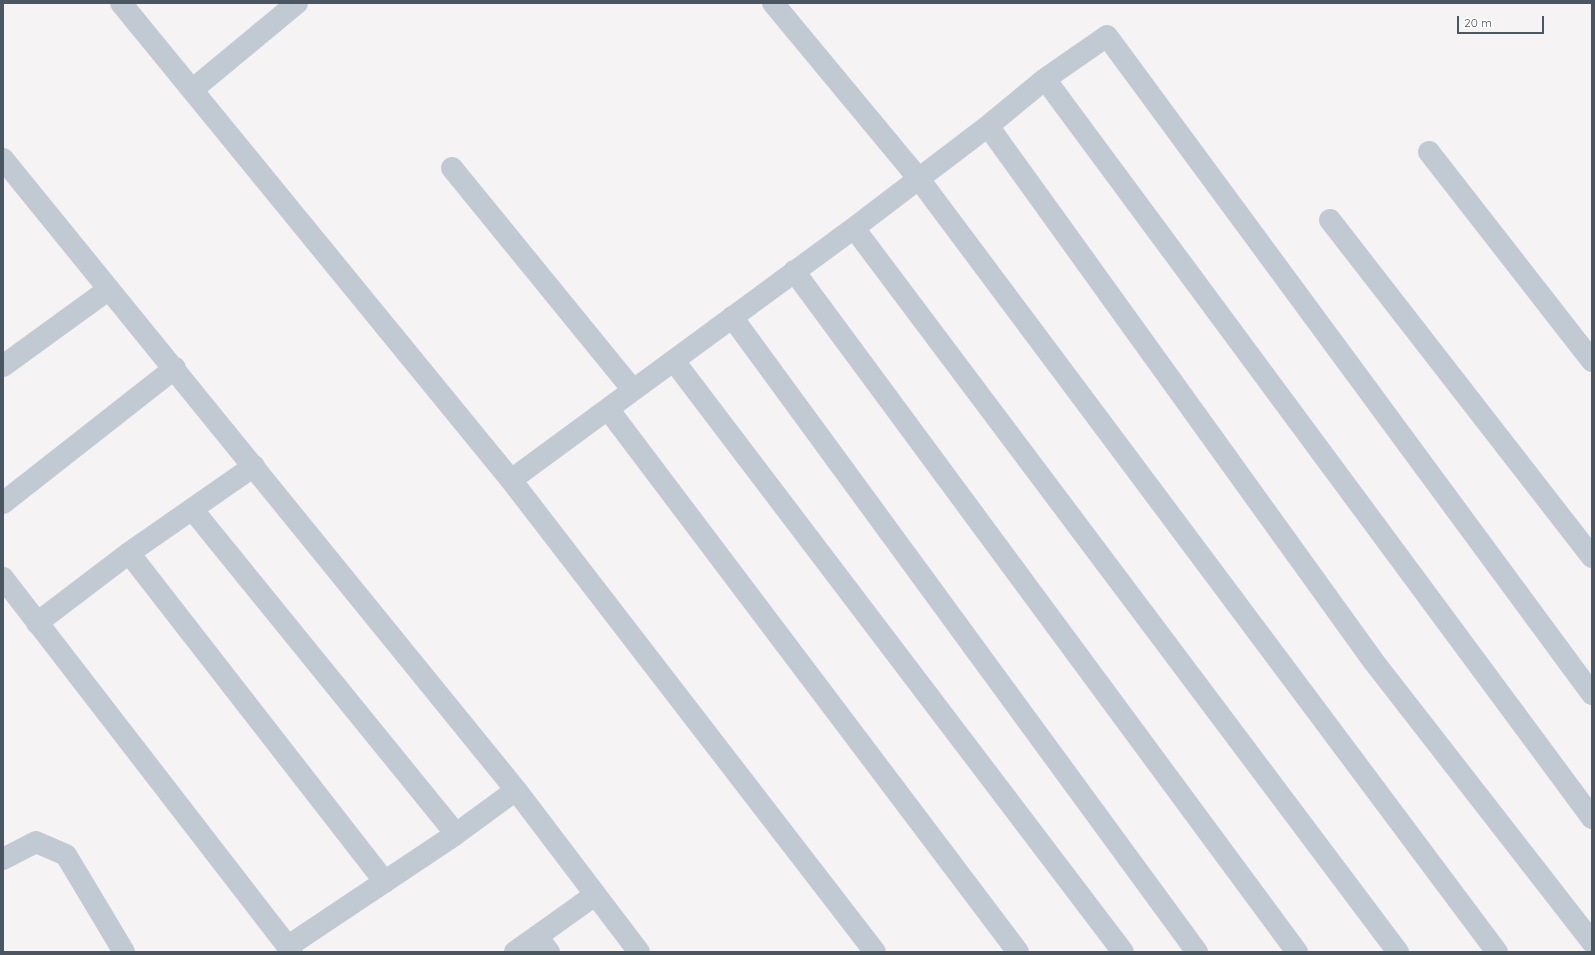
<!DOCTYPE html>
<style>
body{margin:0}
#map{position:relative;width:1595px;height:955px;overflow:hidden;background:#f5f3f3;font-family:Quicksand,sans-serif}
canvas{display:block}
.frame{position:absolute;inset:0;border:4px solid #4a5661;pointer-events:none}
.scale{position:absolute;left:1457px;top:16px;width:87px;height:18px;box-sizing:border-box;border:2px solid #4a5661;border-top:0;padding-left:5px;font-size:12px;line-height:14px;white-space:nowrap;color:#4a5661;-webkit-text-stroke:3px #fff;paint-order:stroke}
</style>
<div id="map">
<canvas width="1595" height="955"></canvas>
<div class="frame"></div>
<div class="scale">20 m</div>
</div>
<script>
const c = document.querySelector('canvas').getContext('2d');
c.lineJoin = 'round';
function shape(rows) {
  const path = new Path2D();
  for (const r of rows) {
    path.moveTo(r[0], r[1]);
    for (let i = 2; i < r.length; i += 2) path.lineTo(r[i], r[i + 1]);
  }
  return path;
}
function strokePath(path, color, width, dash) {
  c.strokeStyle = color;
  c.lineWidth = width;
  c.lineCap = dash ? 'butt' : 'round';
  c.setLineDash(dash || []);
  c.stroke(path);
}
const minor = shape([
 [121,3,511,480],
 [773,3,919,179,1497,952],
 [192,90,297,3],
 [988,126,1374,662,1592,942],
 [1429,152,1592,361],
 [3,159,516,790,639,952],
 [452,168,633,390],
 [1330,220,1592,557],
 [854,228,1398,952],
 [794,271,1297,952],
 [732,317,1197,952],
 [674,361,1123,952],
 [3,366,109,289],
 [608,409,1018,952],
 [3,503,175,368],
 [192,509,456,834],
 [129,553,385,882],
 [3,578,292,952],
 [37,623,129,553,254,466],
 [1592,694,1107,36,1045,79,1592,818],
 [3,859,36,842,66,855,124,952],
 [537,936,549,952],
 [287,947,456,834,516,790],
 [515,952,595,895],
 [875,952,511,480,854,228,988,126,1045,79]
]);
strokePath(minor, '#c1cad2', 22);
</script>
